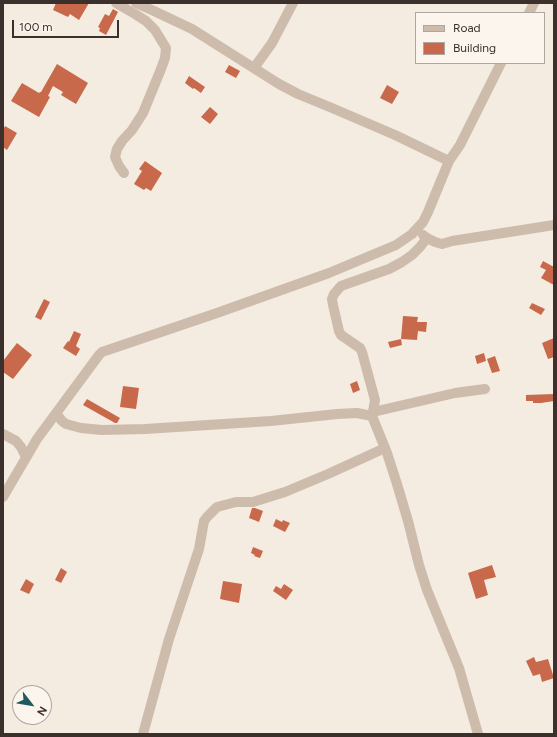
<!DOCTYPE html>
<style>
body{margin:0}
#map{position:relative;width:557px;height:737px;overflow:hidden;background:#f4ebe1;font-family:Figtree,sans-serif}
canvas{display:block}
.frame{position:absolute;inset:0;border:4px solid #3b302b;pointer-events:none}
.legend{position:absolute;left:415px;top:12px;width:130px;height:52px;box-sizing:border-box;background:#fbf5ee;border:1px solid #aea6a0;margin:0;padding:5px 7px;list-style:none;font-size:12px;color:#3b302b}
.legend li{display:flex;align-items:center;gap:8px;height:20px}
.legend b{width:20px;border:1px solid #aea6a0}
.north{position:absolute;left:12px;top:685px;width:40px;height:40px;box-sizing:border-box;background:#fbf5ee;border:1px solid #aea6a0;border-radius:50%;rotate:121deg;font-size:11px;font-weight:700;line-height:16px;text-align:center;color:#3b302b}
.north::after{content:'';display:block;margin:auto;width:14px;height:18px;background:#1f5a5e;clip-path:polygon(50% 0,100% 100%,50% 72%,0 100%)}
.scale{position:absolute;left:12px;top:20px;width:107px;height:18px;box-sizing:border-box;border:2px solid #3b302b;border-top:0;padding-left:5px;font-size:12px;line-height:14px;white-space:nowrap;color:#3b302b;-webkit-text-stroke:3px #fbf5ee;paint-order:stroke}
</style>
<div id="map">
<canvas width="557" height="737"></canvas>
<div class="frame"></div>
<ul class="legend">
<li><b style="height:5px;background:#cdbbac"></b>Road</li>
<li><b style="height:11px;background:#c8694b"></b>Building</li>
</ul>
<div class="north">N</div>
<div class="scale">100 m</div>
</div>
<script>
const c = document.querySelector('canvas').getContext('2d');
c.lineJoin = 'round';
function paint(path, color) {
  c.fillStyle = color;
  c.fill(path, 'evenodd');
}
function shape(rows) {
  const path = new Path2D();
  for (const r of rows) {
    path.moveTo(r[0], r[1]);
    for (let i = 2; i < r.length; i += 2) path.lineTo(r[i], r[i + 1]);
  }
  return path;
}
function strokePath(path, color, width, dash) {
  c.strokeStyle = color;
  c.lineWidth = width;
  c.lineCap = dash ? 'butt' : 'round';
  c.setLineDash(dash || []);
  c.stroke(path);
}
const building = shape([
 [56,3,89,3,79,20,70,14,68,17,53,10],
 [113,9,118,12,106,35,99,31,100,28,98,27,105,14,109,16],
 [57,64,88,83,76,104,61,95,63,92,53,86,48,96,50,97,39,117,11,101,22,83,39,93,40,92,41,92],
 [229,65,240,71,236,78,225,72],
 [189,76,205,87,201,93,194,88,193,89,185,83],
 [387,85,399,92,392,104,380,98],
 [210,107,218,114,210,124,201,117],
 [5,126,17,133,7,150,3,147,3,130],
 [145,161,162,173,151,191,146,188,144,190,134,184,142,171,139,169],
 [543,261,554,267,554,285,541,278,546,270,540,267],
 [44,299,50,302,41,320,35,317],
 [532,303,545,309,541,315,529,308],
 [403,316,418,317,417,322,427,322,426,332,418,331,417,340,401,339],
 [74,331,81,334,76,346,80,349,76,356,63,348,68,341,69,342],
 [554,338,554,357,548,359,542,343],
 [401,339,402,345,390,348,388,342],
 [17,343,32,355,13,379,3,372,3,361],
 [484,353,486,361,477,364,475,356],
 [495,356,500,371,492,373,487,359],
 [357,381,360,390,353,393,350,384],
 [123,386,139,388,136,409,120,407],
 [554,394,554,401,541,403,533,403,533,401,526,401,526,395],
 [87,399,120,418,117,423,115,423,83,405],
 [252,508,255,508,263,511,259,522,249,518],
 [276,519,282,522,283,520,290,523,285,532,273,526],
 [253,547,263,551,260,558,254,556,255,555,251,553],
 [492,565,496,577,484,580,488,595,476,599,468,573],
 [61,568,67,572,61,583,55,580],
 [26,579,34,584,29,594,20,590],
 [223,581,242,584,239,603,220,599],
 [284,584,293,590,286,600,273,591,276,586,281,589],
 [534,657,536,662,548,659,554,678,542,682,540,674,533,676,526,661]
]);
const minor = shape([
 [116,3,135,14,146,21,155,30,166,48,165,58,161,69,143,113,132,130,122,141,117,149,115,157,119,166,124,173],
 [136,3,154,11,192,29,279,84,298,94,332,108,395,135,449,161],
 [529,13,534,3],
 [254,68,272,43,293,3],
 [423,235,427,238,435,242,442,244,452,241,554,225],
 [427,238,420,247,412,255,402,262,389,269,341,286,334,294,332,299,333,305,339,331,341,335,360,348,362,352,375,400,374,406,372,416,387,453,397,484,408,521,419,565,427,590,459,668,478,734],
 [373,412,455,393,485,389],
 [56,413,62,421,66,424,81,428,102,430,145,429,271,421,337,414,357,413,372,416],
 [3,434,16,441,21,447,26,457],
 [3,497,37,439,99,355,102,352,217,313,329,273,396,245,412,234,423,222,428,212,449,161,460,145,501,63],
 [143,734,169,639,199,549,204,521,207,517,217,507,236,502,253,502,285,492,328,474,385,448]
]);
paint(building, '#c8694b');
strokePath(minor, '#cdbbac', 10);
</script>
